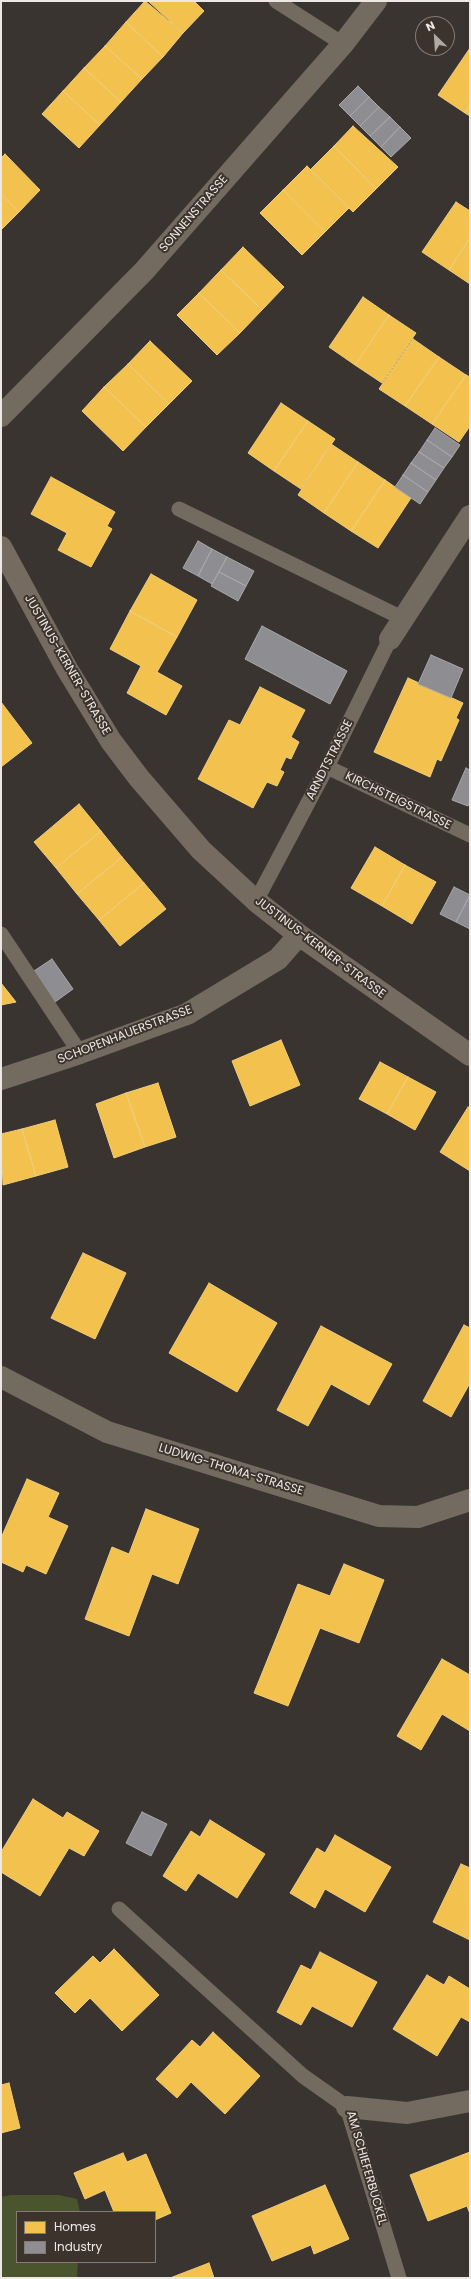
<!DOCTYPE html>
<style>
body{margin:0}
#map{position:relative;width:471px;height:2279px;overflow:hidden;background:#3a3430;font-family:Poppins,sans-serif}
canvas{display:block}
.frame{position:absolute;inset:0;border:2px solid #eee8e4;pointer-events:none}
.legend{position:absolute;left:16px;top:2211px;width:140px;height:52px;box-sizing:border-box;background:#3d332d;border:1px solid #847b76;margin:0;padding:5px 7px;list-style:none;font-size:12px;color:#eee8e4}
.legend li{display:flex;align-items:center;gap:8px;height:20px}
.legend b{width:20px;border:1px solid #847b76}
.north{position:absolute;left:415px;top:16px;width:40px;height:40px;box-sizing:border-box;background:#3d332d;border:1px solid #847b76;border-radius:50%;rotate:335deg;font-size:11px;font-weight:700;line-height:16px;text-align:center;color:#eee8e4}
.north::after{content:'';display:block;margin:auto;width:14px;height:18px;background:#afa9a5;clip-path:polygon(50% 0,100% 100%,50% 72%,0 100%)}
</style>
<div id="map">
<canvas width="471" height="2279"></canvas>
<div class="frame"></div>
<ul class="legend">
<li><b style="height:11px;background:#f2c14e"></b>Homes</li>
<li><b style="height:11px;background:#8d8d92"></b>Industry</li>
</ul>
<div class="north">N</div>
</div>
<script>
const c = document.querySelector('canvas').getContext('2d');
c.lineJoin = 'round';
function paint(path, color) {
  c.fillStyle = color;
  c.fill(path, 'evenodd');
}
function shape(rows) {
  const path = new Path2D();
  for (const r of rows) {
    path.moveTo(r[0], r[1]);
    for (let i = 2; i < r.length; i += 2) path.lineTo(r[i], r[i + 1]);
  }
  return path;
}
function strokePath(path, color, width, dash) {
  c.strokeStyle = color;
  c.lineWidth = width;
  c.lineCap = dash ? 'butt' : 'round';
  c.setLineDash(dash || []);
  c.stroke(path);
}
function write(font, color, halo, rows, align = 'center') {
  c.font = font + ' Poppins,sans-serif';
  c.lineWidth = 4;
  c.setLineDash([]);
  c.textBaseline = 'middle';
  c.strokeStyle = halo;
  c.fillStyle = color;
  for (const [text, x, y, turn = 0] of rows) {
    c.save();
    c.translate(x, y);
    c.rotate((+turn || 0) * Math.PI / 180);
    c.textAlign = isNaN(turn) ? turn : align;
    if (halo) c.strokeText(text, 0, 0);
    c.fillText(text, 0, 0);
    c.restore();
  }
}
const green = shape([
 [11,2195,59,2195,77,2199,80,2212,17,2212,17,2262,78,2262,77,2278,1,2278,1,2197]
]);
const homes = shape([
 [145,1,183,33,163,57,126,22,145,1],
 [148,1,194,1,204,11,183,33,148,1],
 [126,22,163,57,142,79,105,46,126,22],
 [105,46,142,79,121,102,84,68,105,46],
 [470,48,470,105,465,113,438,95,470,48],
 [84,68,121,102,100,125,63,91,84,68],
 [63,91,100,125,79,148,42,114,63,91],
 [470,105,470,116,465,113,470,105],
 [353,126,398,167,376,189,334,146,353,126],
 [334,146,376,189,353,212,310,170,334,146],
 [5,154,40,190,19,212,1,194,1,158,5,154],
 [307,166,349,208,325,232,283,190,307,166],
 [283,190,325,232,302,255,260,213,283,190],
 [1,194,19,212,1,230,1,194],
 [456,202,470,211,470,238,449,270,422,252,456,202],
 [470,238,470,284,449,270,470,238],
 [243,247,284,287,262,310,221,270,243,247],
 [221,270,262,310,240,333,199,293,221,270],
 [199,293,240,333,217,355,177,315,199,293],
 [363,297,389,315,355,365,329,347,363,297],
 [389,315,416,333,382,383,355,365,389,315],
 [413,339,439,357,405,406,379,389,413,339],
 [150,341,192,381,169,404,128,364,150,341],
 [439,357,466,375,432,424,405,406,439,357],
 [128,364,169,404,146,427,104,387,128,364],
 [466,375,470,377,470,426,459,442,432,424,466,375],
 [104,387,146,427,123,451,82,411,104,387],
 [281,403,308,421,274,471,248,453,281,403],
 [308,421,335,439,301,489,274,471,308,421],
 [331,444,358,462,324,513,298,495,331,444],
 [358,462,385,480,351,531,324,513,358,462],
 [51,477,115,512,107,526,112,529,91,567,58,550,67,533,31,514,51,477],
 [385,480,411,498,378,548,351,531,385,480],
 [151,574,197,600,177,637,130,611,151,574],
 [130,611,177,637,157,672,182,686,166,715,127,693,141,666,110,649,130,611],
 [408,678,463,703,456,718,459,720,441,761,437,759,430,777,374,752,408,678],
 [260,687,305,710,291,737,299,742,291,759,286,757,280,770,284,772,277,786,267,782,253,808,198,779,229,720,240,725,260,687],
 [1,702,32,743,1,767,1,702],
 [79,804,101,831,56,868,34,842,79,804],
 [101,831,122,857,77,894,56,868,101,831],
 [375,847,405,865,382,906,351,888,375,847],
 [122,857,144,883,99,920,77,894,122,857],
 [405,865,436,882,412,924,382,906,405,865],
 [144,883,166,909,120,946,99,920,144,883],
 [1,983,16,1002,1,1005,1,983],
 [281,1040,300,1085,250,1106,232,1061,281,1040],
 [380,1062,408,1077,387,1114,359,1099,380,1062],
 [408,1077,436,1092,415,1130,387,1114,408,1077],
 [158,1083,176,1137,145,1147,126,1093,158,1083],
 [126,1093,145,1147,114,1158,96,1104,126,1093],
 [468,1107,470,1108,470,1171,440,1152,468,1107],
 [55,1120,68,1167,36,1176,22,1129,55,1120],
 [22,1129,36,1176,3,1185,1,1134,22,1129],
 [83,1253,126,1273,95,1339,51,1318,83,1253],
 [209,1283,277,1323,237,1392,169,1353,209,1283],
 [464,1325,470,1328,470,1383,451,1417,423,1401,464,1325],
 [321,1326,392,1364,369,1405,331,1384,308,1426,277,1410,321,1326],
 [27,1479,59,1493,48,1517,68,1526,46,1574,26,1565,23,1572,1,1562,1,1538,27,1479],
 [146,1509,199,1529,178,1584,152,1574,129,1636,85,1619,112,1547,129,1554,146,1509],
 [344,1564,384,1580,359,1643,320,1628,288,1706,254,1693,298,1584,330,1596,344,1564],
 [442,1659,470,1675,470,1731,442,1714,421,1750,397,1736,442,1659],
 [33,1799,63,1818,67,1812,99,1831,84,1856,69,1848,40,1896,1,1872,1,1852,33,1799],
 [210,1820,265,1854,237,1898,198,1873,186,1891,163,1876,191,1831,200,1837,210,1820],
 [335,1835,391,1867,365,1912,325,1889,315,1908,290,1893,317,1848,325,1853,335,1835],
 [461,1864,470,1868,470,1940,433,1922,461,1864],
 [114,1949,159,1995,122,2031,90,1998,75,2013,55,1993,93,1956,100,1963,114,1949],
 [320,1952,377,1982,352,2027,312,2006,301,2025,277,2012,301,1965,311,1970,320,1952],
 [427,1975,444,1985,449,1976,470,1989,470,2022,461,2017,437,2056,393,2029,427,1975],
 [213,2032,260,2076,225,2114,191,2082,177,2098,156,2079,192,2040,200,2047,213,2032],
 [9,2083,20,2128,1,2133,1,2085,9,2083],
 [470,2152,470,2214,467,2206,428,2221,410,2175,470,2152],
 [123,2153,127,2162,146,2154,171,2213,155,2220,155,2212,114,2212,105,2190,85,2199,74,2173,123,2153],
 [325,2185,349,2239,314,2254,311,2245,272,2261,252,2216,325,2185],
 [209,2263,214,2278,170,2278,209,2263]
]);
const industry = shape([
 [358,86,369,97,350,116,339,105,358,86],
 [369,97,379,107,360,126,350,116,369,97],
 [379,107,390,117,370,136,360,126,379,107],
 [390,117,400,127,381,147,370,136,390,117],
 [400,127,411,138,391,157,381,147,400,127],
 [435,428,460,445,452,457,427,440,435,428],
 [427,440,452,457,444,468,419,452,427,440],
 [419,452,444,468,436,480,411,463,419,452],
 [411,463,436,480,428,492,403,475,411,463],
 [403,475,428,492,420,504,395,487,403,475],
 [198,541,212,549,198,576,183,568,198,541],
 [212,549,227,557,212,584,198,576,212,549],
 [227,557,254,571,246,586,219,572,227,557],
 [219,572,246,586,238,601,211,586,219,572],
 [262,626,347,671,330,704,245,659,262,626],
 [431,655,463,669,451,698,418,684,431,655],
 [466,768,470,770,470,801,468,806,452,800,466,768],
 [454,887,470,895,456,922,440,914,454,887],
 [470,895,470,929,456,922,470,895],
 [52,959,73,989,55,1002,34,971,52,959],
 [142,1812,167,1824,151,1856,126,1843,142,1812]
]);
const lane = shape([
 [276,1,343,44],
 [179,509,402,618],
 [327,767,470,835],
 [256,901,327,767,390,639],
 [1,934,80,1053],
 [119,1909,303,2076,347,2107,399,2278]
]);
const street = shape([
 [1,416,144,271,343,44,376,1],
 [390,639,470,516],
 [1,1079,80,1053,187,1014,278,959,299,935],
 [1,1377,107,1432,379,1516,418,1517,470,1500],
 [347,2107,407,2113,470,2101]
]);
const secondary = shape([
 [1,547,67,669,111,741,139,778,201,850,256,901,299,935,470,1055]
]);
const streetNames = [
 ["SONNENSTRASSE",194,214,-49],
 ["JUSTINUS-KERNER-STRASSE",67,665,60],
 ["ARNDTSTRASSE",330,760,-63],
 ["KIRCHSTEIGSTRASSE",398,801,26],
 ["JUSTINUS-KERNER-STRASSE",320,948,37],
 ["SCHOPENHAUERSTRASSE",125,1035,-21],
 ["LUDWIG-THOMA-STRASSE",231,1470,17],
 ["AM SCHIEFERBUCKEL",366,2168,74]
];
paint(green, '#4a552d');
paint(homes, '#f2c14e');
strokePath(homes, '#f1cd7b', 1);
paint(industry, '#8d8d92');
strokePath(industry, '#aaa8ab', 1);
strokePath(lane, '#736a60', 15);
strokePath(street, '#736a60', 22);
strokePath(secondary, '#766b61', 22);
write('12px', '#eee8e4', '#3d332d', streetNames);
</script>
